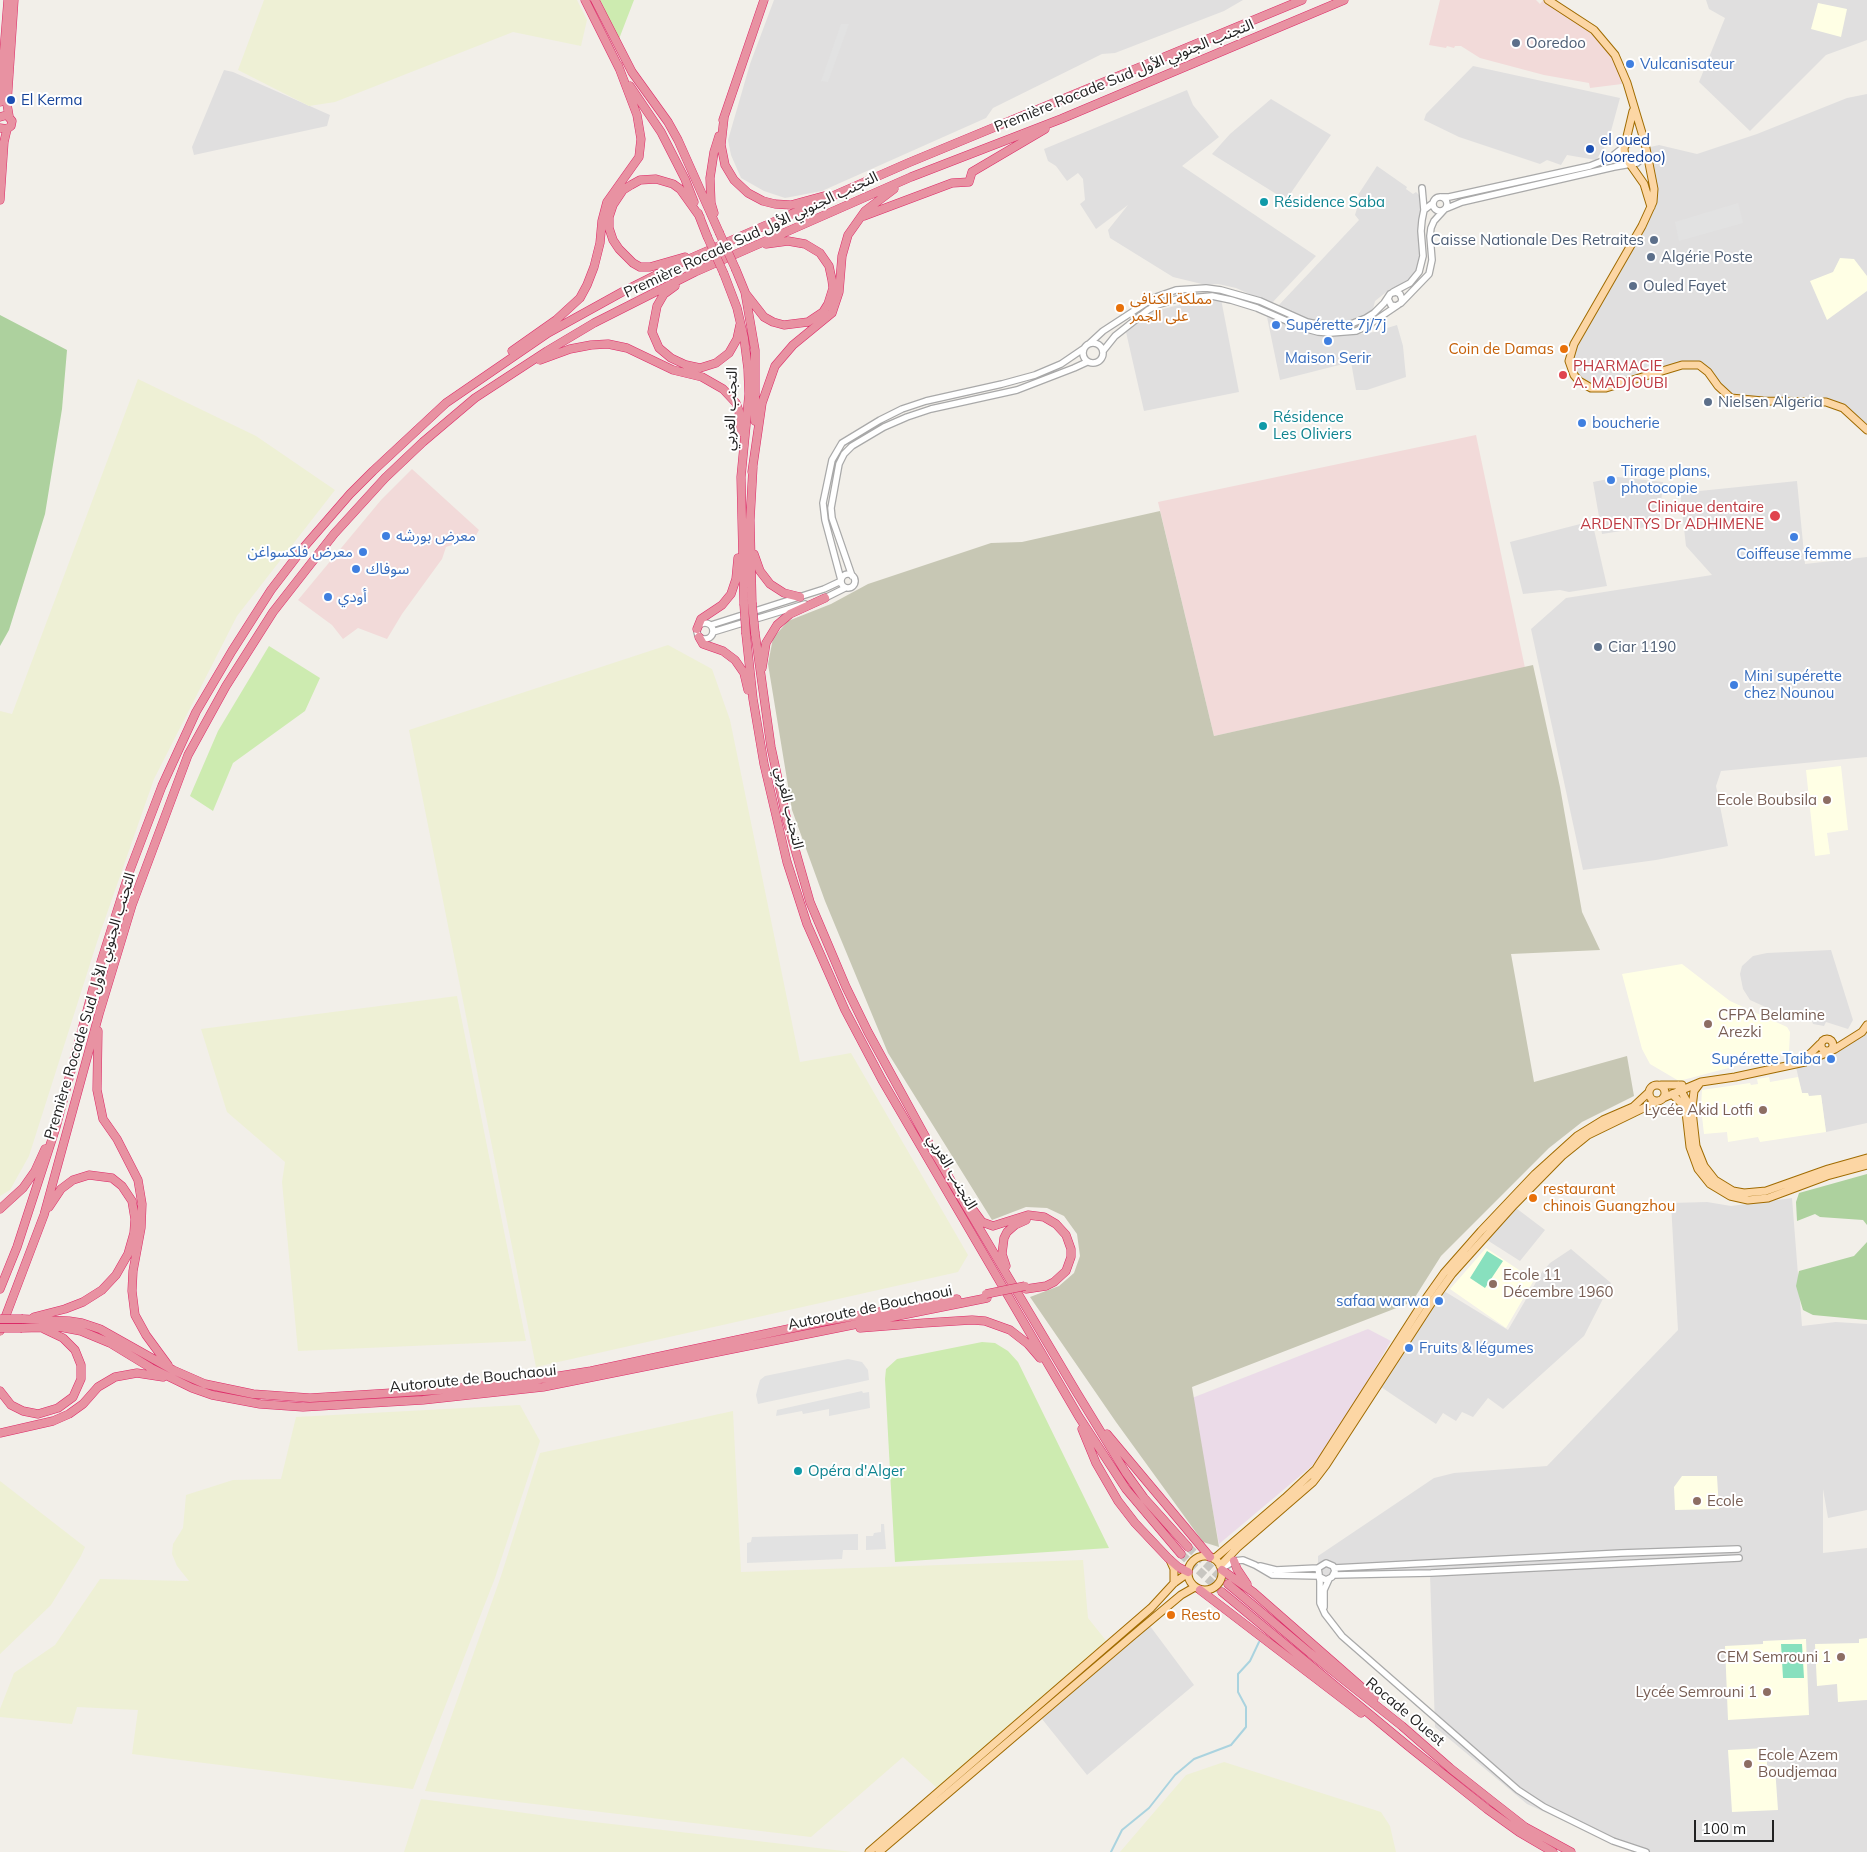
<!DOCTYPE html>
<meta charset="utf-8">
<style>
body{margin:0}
#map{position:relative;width:1867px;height:1852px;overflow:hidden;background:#f2efe9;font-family:Mulish,sans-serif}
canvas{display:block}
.scale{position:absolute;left:1694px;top:1820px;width:80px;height:22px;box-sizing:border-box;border:2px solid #222;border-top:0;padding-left:6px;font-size:15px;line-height:18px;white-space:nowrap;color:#222;-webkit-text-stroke:4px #fff;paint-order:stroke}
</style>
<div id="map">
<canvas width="1867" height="1852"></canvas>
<div class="scale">100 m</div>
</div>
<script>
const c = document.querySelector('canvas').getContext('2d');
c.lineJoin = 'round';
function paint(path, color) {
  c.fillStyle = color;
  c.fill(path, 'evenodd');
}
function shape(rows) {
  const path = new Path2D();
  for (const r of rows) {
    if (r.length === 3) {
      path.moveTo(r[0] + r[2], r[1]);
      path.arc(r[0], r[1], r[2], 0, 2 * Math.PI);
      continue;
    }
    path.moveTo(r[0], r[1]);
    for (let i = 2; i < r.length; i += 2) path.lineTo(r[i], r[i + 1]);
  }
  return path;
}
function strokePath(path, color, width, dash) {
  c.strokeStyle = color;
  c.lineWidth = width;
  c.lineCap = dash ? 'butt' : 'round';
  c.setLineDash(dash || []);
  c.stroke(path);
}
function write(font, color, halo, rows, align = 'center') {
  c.font = font + ' Mulish,"Noto Sans Arabic",sans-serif';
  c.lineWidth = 4;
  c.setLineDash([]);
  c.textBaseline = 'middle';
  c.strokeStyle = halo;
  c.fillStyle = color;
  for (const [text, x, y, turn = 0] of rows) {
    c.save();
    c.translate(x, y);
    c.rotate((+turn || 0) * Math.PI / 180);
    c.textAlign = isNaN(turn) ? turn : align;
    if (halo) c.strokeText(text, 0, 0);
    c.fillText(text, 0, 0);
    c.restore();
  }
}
const residential = shape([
 [774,0,1243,0,1224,11,1115,53,1102,54,993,108,986,118,822,191,785,198,764,191,741,178,731,155,728,140,750,64],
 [1706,0,1867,0,1867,40,1826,55,1750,131,1699,82,1725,18,1709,9],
 [1473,66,1620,98,1608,142,1596,160,1567,155,1561,165,1547,160,1540,164,1459,137,1424,120,1426,114],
 [224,70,233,72,330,115,327,126,194,155,192,147],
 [1187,90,1193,105,1219,137,1182,166,1316,256,1271,304,1236,288,1218,284,1206,285,1173,277,1110,238,1108,230,1128,205,1096,229,1080,204,1085,200,1083,179,1078,173,1067,181,1056,166,1048,161,1044,149],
 [1867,94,1867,431,1843,408,1807,401,1731,398,1708,372,1692,364,1606,388,1579,381,1569,361,1653,202,1646,148,1659,145,1697,154,1757,134,1847,98],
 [1271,99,1331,135,1286,200,1212,154,1230,134],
 [1377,166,1407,187,1406,189,1413,194,1416,192,1419,195,1422,212,1419,220,1421,248,1419,270,1404,283,1390,289,1375,301,1373,309,1352,323,1339,325,1312,322,1278,306,1359,220,1355,215,1358,205,1356,198],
 [1199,298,1221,299,1239,392,1144,411,1126,332,1147,313,1179,305,1178,301],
 [1267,317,1309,332,1331,335,1353,335,1374,332,1397,325,1403,346,1406,377,1367,390,1356,390,1351,362,1280,380],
 [1618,477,1663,482,1659,525,1602,534,1593,482],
 [1797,481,1805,564,1867,557,1867,757,1721,771,1716,786,1728,846,1656,860,1583,870,1531,629,1566,598,1712,575,1686,546,1680,493],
 [1592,521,1607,586,1569,592,1560,590,1523,594,1510,542],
 [1831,950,1853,1020,1848,1029,1826,1022,1824,1026,1813,1024,1812,1021,1785,1016,1750,1000,1743,989,1740,974,1742,966,1753,956,1767,953],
 [1867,1032,1867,1123,1826,1132,1821,1095,1809,1097,1802,1093,1796,1067,1829,1054,1857,1040],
 [1792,1198,1802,1326,1836,1322,1867,1324,1867,1510,1828,1518,1823,1489,1823,1553,1867,1548,1867,1852,1632,1852,1527,1804,1435,1727,1430,1574,1318,1578,1318,1556,1434,1478,1454,1473,1547,1466,1678,1330,1671,1203,1707,1202,1731,1206],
 [1516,1208,1545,1230,1520,1261,1487,1240],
 [1571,1249,1611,1283,1584,1336,1503,1409,1488,1398,1473,1417,1462,1412,1456,1421,1443,1413,1436,1424,1381,1387,1444,1291,1508,1330,1542,1272,1550,1263],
 [1150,1626,1194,1685,1087,1775,1042,1719]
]);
const commercial = shape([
 [1440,0,1536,0,1540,4,1543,0,1584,25,1594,33,1615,61,1622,84,1590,88,1589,83,1544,75,1480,58,1461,46,1455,46,1454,48,1447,46,1446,48,1429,45],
 [1476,435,1525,668,1214,736,1158,502],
 [412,469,479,530,475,537,446,547,442,559,402,614,387,639,358,628,343,639,332,625,298,600,381,500]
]);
const industrial = shape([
 [1368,1329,1391,1341,1336,1434,1313,1465,1219,1544,1192,1398]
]);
const education = shape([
 [1818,3,1847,9,1841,37,1811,29],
 [1840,258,1854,259,1867,276,1867,291,1827,320,1810,281,1833,272],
 [1841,766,1848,830,1827,833,1830,854,1815,856,1806,770],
 [1682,964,1730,1001,1787,1027,1790,1032,1789,1052,1679,1081,1650,1064,1642,1049,1622,974],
 [1769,1077,1770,1082,1798,1077,1802,1093,1808,1093,1809,1096,1821,1095,1826,1132,1760,1142,1758,1137,1728,1142,1727,1132,1704,1134,1701,1107,1702,1090,1750,1083,1751,1085,1758,1084,1757,1079],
 [1486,1248,1534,1280,1506,1328,1450,1289],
 [1682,1476,1717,1476,1719,1509,1675,1510,1674,1487],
 [1867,1638,1867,1700,1838,1702,1837,1684,1817,1686,1815,1644,1859,1643,1859,1639],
 [1806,1639,1809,1715,1728,1720,1725,1646,1763,1644,1763,1641],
 [1767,1748,1767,1766,1775,1767,1778,1810,1732,1812,1728,1750]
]);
const construction = shape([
 [1160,511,1214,736,1533,665,1560,787,1582,912,1600,950,1511,954,1534,1082,1627,1056,1634,1096,1582,1122,1549,1148,1441,1256,1412,1302,1192,1387,1219,1547,1203,1542,1116,1422,1030,1297,1059,1286,1074,1273,1080,1256,1077,1234,1064,1216,1047,1208,1026,1207,992,1220,888,1053,825,901,792,810,768,664,773,638,788,621,831,604,868,584,991,543,1022,542]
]);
const farmland = shape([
 [264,0,577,0,587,20,581,46,513,32,335,102,309,106,238,70],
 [138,379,256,436,335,490,237,616,154,779,97,942,29,1156,10,1190,0,1196,0,711,12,714],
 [668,645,712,669,730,720,800,1062,851,1053,968,1255,958,1272,536,1367,409,730],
 [457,996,526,1341,298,1351,282,1182,285,1162,227,1112,201,1029],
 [520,1405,540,1441,495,1578,413,1789,132,1754,138,1710,77,1707,72,1724,0,1717,0,1709,14,1673,55,1645,100,1579,189,1581,177,1566,172,1554,173,1544,183,1528,186,1495,233,1480,281,1479,296,1417],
 [733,1411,741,1572,1083,1560,1088,1618,1108,1643,937,1788,903,1757,811,1837,425,1791,501,1576,540,1453],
 [0,1481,85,1547,81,1556,51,1605,0,1654],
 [1224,1762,1381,1812,1390,1826,1396,1852,1120,1852,1186,1775],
 [421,1799,577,1820,852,1852,404,1852]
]);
const grass = shape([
 [600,0,634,0,619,39],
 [269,646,320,678,305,711,233,763,213,811,190,796,218,731],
 [982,1342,995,1343,1008,1351,1018,1362,1109,1548,895,1562,885,1379,886,1369,897,1359]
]);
const forest = shape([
 [0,315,67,350,62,409,45,514,9,630,0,646],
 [1867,1174,1867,1225,1863,1220,1820,1217,1815,1214,1797,1221,1796,1202,1799,1193],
 [1867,1242,1867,1320,1813,1315,1803,1310,1796,1286,1799,1271,1854,1256]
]);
const pitch = shape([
 [1487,1251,1503,1261,1485,1288,1470,1278],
 [1781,1644,1802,1644,1804,1678,1783,1678]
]);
const parking = shape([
 [841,24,849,24,828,82,821,81],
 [1738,203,1743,223,1679,241,1675,222],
 [848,1359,862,1362,868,1370,869,1380,758,1404,756,1395,758,1387,760,1380,765,1376],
 [862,1391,863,1393,869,1392,870,1408,829,1416,829,1409,803,1414,802,1411,776,1416,777,1410],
 [881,1524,884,1524,886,1549,866,1550,866,1536,873,1536,874,1533,881,1532],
 [858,1534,858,1550,843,1550,842,1559,747,1563,747,1543,751,1542,752,1537]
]);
const stream = shape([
 [1111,1852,1122,1830,1149,1808,1175,1775,1194,1759,1231,1745,1246,1727,1246,1707,1238,1692,1238,1674,1250,1661,1259,1642]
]);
const highwayTunnel = shape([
 [1188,1547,1228,1584],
 [1181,1554,1222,1592]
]);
const minor = shape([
 [1422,188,1424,210],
 [1441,197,1449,197,1590,166,1610,158,1629,143,1637,141,1645,143],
 [1440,204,7],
 [1445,209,1462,202,1614,167,1637,163,1647,154],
 [1393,292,1410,283,1419,272,1423,256,1421,231,1422,220,1424,210,1433,203],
 [1401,303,1429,274,1432,260,1430,236,1431,228,1434,221,1444,210],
 [1093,353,10],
 [1090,343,1103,331,1149,301,1156,297,1176,290,1206,288,1221,290,1260,301,1307,322,1332,327,1346,326,1366,318,1374,313,1384,303,1390,294,1392,293,1396,292,1400,294,1402,299,1401,303,1396,306,1391,305,1388,299,1390,294],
 [1103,351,1115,336,1148,310,1157,305,1177,299,1212,296,1231,300,1257,308,1303,328,1318,332,1331,333,1356,331,1367,326,1398,305],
 [848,581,7],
 [852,576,832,518,831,508,839,464,844,454,852,446,884,427,907,417,931,409,1017,390,1074,368,1087,362],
 [841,580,825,520,823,503,832,460,842,443,880,420,902,409,926,401,1002,384,1035,375,1061,364,1083,349],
 [823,599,845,588],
 [705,631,8],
 [711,625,824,589,841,581],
 [713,632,805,604],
 [1260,1566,1276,1570,1318,1568],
 [1334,1568,1621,1553,1738,1549],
 [1221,1569,1234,1561,1243,1560,1255,1565,1272,1575,1319,1576],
 [1334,1575,1431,1573,1739,1558],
 [1320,1577,1326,1580,1332,1577,1335,1571,1333,1566,1326,1563,1318,1568,1320,1581,1320,1603,1325,1614,1342,1636,1518,1790,1544,1807,1613,1841,1646,1852],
 [1324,1607,1324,1590,1329,1579]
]);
const major = shape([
 [1548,0,1594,30,1615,55,1627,83,1645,143,1654,189,1653,202,1642,226,1574,344,1569,361,1574,375,1579,381,1591,388,1606,388,1682,365,1699,365,1708,372,1718,386,1731,398,1763,401,1826,402,1843,408,1867,430],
 [1633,111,1624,149,1625,157,1644,184,1651,207],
 [1827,1045,6],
 [1800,1060,1811,1053,1820,1044],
 [1657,1093,8],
 [1661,1085,1682,1085],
 [1678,1085,1692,1111,1696,1146,1704,1166,1715,1180,1733,1191,1744,1193,1766,1191,1828,1169,1867,1158],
 [1672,1094,1681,1103,1686,1112,1690,1147,1698,1169,1710,1184,1730,1196,1748,1200,1768,1198,1827,1176,1867,1165],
 [1663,1098,1701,1082,1735,1077,1805,1062,1835,1049,1862,1032,1867,1025],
 [1692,1108,1694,1091,1700,1083],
 [1205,1573,17],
 [1214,1559,1285,1498,1316,1469,1422,1304,1444,1273,1481,1231,1535,1174,1577,1136,1603,1120,1633,1107,1648,1093],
 [1170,1560,1174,1569,1174,1583],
 [1220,1566,1238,1547,1313,1482,1326,1465,1432,1302,1452,1274,1514,1205,1562,1156,1588,1135,1658,1101],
 [869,1852,1151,1608,1174,1583,1188,1573],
 [879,1852,1131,1637,1181,1595,1195,1587]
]);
const highway = shape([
 [585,0,620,70],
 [595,0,632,72,668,122,678,140,719,232],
 [630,86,661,132,685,179,694,202],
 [0,102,8,0],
 [9,116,7,104,14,0],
 [0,117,7,115,12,121,11,126,7,129,0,128],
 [724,118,721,145,725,165,734,180,748,193,763,201,775,204,791,205,824,196],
 [723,120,764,0],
 [0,200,4,142,7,129],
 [698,213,707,236],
 [714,213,711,203,710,178,714,152,719,136],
 [864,216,952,183,969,182,972,172,1045,129],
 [685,257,650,267,640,267,633,263,619,249,613,240,609,228,609,217,613,205,623,190,631,185,640,180,656,179,673,184,680,189,700,217],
 [736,270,745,292,755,350,755,421],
 [724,274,737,308,744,338,748,369,749,394,741,477,744,604],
 [675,286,664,294,657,306,652,332,659,348,671,358,686,365,700,368,716,363,729,353,737,339,740,325],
 [746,294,764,317,773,322,784,325,808,322,823,312,828,304,833,288,832,280,829,266,820,253,805,244,788,241,766,244],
 [512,351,556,320,580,298,587,285,594,267,600,243,602,221,607,202,639,157,641,139,637,115,618,65],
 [540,360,570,349,591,345,608,344,627,348,673,370,702,377,723,389,736,403,739,411,741,432],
 [752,472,762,403,775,366,793,345,832,313,839,292,842,256,848,235,865,211,894,189],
 [754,554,760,571,770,584,784,593,800,597],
 [752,603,750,520,753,467],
 [697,629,701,619,722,605,731,594,736,579,738,558],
 [755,633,771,747,787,821,810,902,846,987,868,1032,931,1147,1077,1393,1126,1473,1144,1498,1188,1547],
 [746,634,753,699,764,764,787,862,807,924,845,1010,882,1080,1079,1417,1126,1489,1181,1554],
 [699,637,703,644,723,651,735,660,744,673,748,690],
 [762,668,766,643,777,625,790,614,825,598],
 [98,1031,97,1090,103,1119,117,1139,138,1180,142,1204,141,1228,133,1271,132,1291,135,1315,146,1335,168,1365],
 [0,1209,23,1188,35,1171,45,1149],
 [974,1211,982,1222,993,1226,1028,1215,1044,1217,1056,1224,1066,1235,1071,1249,1071,1257,1066,1271,1054,1282,1046,1286,1026,1289],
 [1006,1266,1002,1254,1004,1238,1007,1232,1015,1225,1026,1220],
 [0,1289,17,1247,56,1127,95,981,130,870,162,786,196,712,232,651,271,590,304,547,350,494,373,471,446,403,548,333,624,291,682,262,908,163,1302,0],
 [34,1317,65,1309,83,1302,102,1290,116,1275,128,1254,134,1233,135,1219,132,1201,122,1186,112,1178,89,1175,73,1180,61,1189,49,1207],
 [23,1319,69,1321,82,1323,100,1329,173,1370,205,1384,253,1394,310,1398,440,1390,515,1383,591,1371,826,1321,957,1299],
 [22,1328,60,1327,81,1331,110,1343,151,1368,192,1388,212,1395,260,1404,303,1407,423,1400,543,1387,987,1298],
 [860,1328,924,1323,972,1320,985,1321,1010,1330,1028,1344,1040,1358],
 [0,1331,44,1215,99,1014,132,905,188,755,226,686,273,612,334,534,385,478,423,442,475,398,547,351,594,323,695,272,911,177,1061,119,1344,0],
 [0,1391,11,1405,23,1411,38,1414,58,1408,73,1397,81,1379,81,1365,75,1350,63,1338,44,1329],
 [1082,1429,1096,1463,1118,1501,1135,1523,1168,1558,1178,1567,1188,1572],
 [0,1433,53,1421,69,1414,83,1404,98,1387,115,1377,137,1373,163,1377],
 [1107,1434,1210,1557],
 [1234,1561,1237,1569,1247,1584],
 [1222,1570,1253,1592,1374,1698],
 [1228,1584,1310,1653,1402,1726,1450,1768,1493,1802,1525,1827,1571,1852],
 [1200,1590,1361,1713],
 [1222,1592,1408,1746,1487,1809,1519,1832,1553,1852]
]);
const highwayBridge = shape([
 [719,232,736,270],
 [707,236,724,274],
 [752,603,755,633],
 [744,604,746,634],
 [986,1294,1025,1286],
 [0,1319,23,1319],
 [0,1328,22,1328]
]);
const markers = [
 [1516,43,5,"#5c6f8a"],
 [1630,64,5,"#3f7fe0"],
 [11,100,5,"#1a4fb4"],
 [1590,149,5,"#1a4fb4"],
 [1264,202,5,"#0f9aa8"],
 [1654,240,5,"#5c6f8a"],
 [1651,257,5,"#5c6f8a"],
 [1633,286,5,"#5c6f8a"],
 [1120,308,5,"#e8710a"],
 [1276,325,5,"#3f7fe0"],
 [1328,341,5,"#3f7fe0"],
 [1564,349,5,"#e8710a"],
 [1563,375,5,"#e0444e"],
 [1708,402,5,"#5c6f8a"],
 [1582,423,5,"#3f7fe0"],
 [1263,426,5,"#0f9aa8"],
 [1611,480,5,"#3f7fe0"],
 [1775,516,6,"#e0444e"],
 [386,536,5,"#3f7fe0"],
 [1794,537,5,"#3f7fe0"],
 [363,552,5,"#3f7fe0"],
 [356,569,5,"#3f7fe0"],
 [328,597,5,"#3f7fe0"],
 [1598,647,5,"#5c6f8a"],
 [1734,685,5,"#3f7fe0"],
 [1827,800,5,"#8d6e63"],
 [1708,1024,5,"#8d6e63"],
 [1831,1059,5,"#3f7fe0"],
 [1763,1110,5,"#8d6e63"],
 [1533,1198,5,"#e8710a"],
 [1493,1284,5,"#8d6e63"],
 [1439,1301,5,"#3f7fe0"],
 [1409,1348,5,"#3f7fe0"],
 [798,1471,5,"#0f9aa8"],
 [1697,1501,5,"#8d6e63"],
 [1171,1615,5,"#e8710a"],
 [1841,1657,5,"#8d6e63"],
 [1767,1692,5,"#8d6e63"],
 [1748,1764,5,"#8d6e63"]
];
const serviceNames = [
 ["Ooredoo",1526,43],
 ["Caisse Nationale Des Retraites",1644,240,"right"],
 ["Algérie Poste",1661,257],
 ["Ouled Fayet",1643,286],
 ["Nielsen Algeria",1718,402],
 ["Ciar 1190",1608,647]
];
const shopNames = [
 ["Vulcanisateur",1640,64],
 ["Supérette 7j/7j",1286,325],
 ["Maison Serir",1328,358,"center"],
 ["boucherie",1592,423],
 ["Tirage plans,",1621,471],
 ["photocopie",1621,488],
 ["معرض بورشه",396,536],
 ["معرض فلكسواغن",353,552,"right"],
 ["Coiffeuse femme",1794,554,"center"],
 ["سوفاك",366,569],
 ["أودي",338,597],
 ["Mini supérette",1744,676],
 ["chez Nounou",1744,693],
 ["Supérette Taiba",1821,1059,"right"],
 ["safaa warwa",1429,1301,"right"],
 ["Fruits & légumes",1419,1348]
];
const streetNames = [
 ["Première Rocade Sud التجنب الجنوبي الأول",1124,76,-22],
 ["Première Rocade Sud التجنب الجنوبي الأول",751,235,-25],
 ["التجنب الغربي",731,409,-88],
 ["التجنب الغربي",789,808,77],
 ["Première Rocade Sud التجنب الجنوبي الأول",90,1006,-73],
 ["التجنب الغربي",952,1172,60],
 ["Autoroute de Bouchaoui",870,1308,-12],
 ["Autoroute de Bouchaoui",473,1379,-6],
 ["Rocade Ouest",1405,1712,40]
];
const transitNames = [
 ["El Kerma",21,100],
 ["el oued",1600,140],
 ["(ooredoo)",1600,157]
];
const cultureNames = [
 ["Résidence Saba",1274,202],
 ["Résidence",1273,417],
 ["Les Oliviers",1273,434],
 ["Opéra d'Alger",808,1471]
];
const foodNames = [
 ["مملكة الكنافى",1130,299],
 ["على الجمر",1130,316],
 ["Coin de Damas",1554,349,"right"],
 ["restaurant",1543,1189],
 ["chinois Guangzhou",1543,1206],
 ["Resto",1181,1615]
];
const healthNames = [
 ["PHARMACIE",1573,366],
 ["A. MADJOUBI",1573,383],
 ["Clinique dentaire",1764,507,"right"],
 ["ARDENTYS Dr ADHIMENE",1764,524,"right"]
];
const educationNames = [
 ["Ecole Boubsila",1817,800],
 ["CFPA Belamine",1718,1015,"left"],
 ["Arezki",1718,1032,"left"],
 ["Lycée Akid Lotfi",1753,1110],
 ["Ecole 11",1503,1275,"left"],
 ["Décembre 1960",1503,1292,"left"],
 ["Ecole",1707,1501,"left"],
 ["CEM Semrouni 1",1831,1657],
 ["Lycée Semrouni 1",1757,1692],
 ["Ecole Azem",1758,1755,"left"],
 ["Boudjemaa",1758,1772,"left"]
];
paint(residential, '#e0dfdf');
paint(commercial, '#f2dad9');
paint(industrial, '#ebdbe8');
paint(education, '#ffffe5');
paint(construction, '#c7c7b4');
paint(farmland, '#eef0d5');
paint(grass, '#cdebb0');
paint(forest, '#add19e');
paint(pitch, '#88e0be');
paint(parking, '#e2e2e2');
strokePath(stream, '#aad3df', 2);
strokePath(highwayTunnel, '#c8c6c1', 8, [8, 4]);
strokePath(minor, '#a9a9a9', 8);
strokePath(major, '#a06b00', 9);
strokePath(highway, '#dc2a67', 9);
strokePath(minor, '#fff', 5.5);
strokePath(major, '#fcd6a4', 7);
strokePath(highway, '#e892a2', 8);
strokePath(highwayBridge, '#dc2a67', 9, []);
strokePath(highwayBridge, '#e892a2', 8);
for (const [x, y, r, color] of markers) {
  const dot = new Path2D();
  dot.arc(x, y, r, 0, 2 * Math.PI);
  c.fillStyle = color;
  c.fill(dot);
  strokePath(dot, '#fff', 2);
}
write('15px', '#4e5e75', '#fff', serviceNames, 'left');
write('15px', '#366cbe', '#fff', shopNames, 'left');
write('15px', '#222', '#fff', streetNames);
write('15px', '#164399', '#fff', transitNames, 'left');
write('15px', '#0d838f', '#fff', cultureNames, 'left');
write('15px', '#c56008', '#fff', foodNames, 'left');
write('15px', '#be3a42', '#fff', healthNames, 'left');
write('15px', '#785e54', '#fff', educationNames, 'right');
</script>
